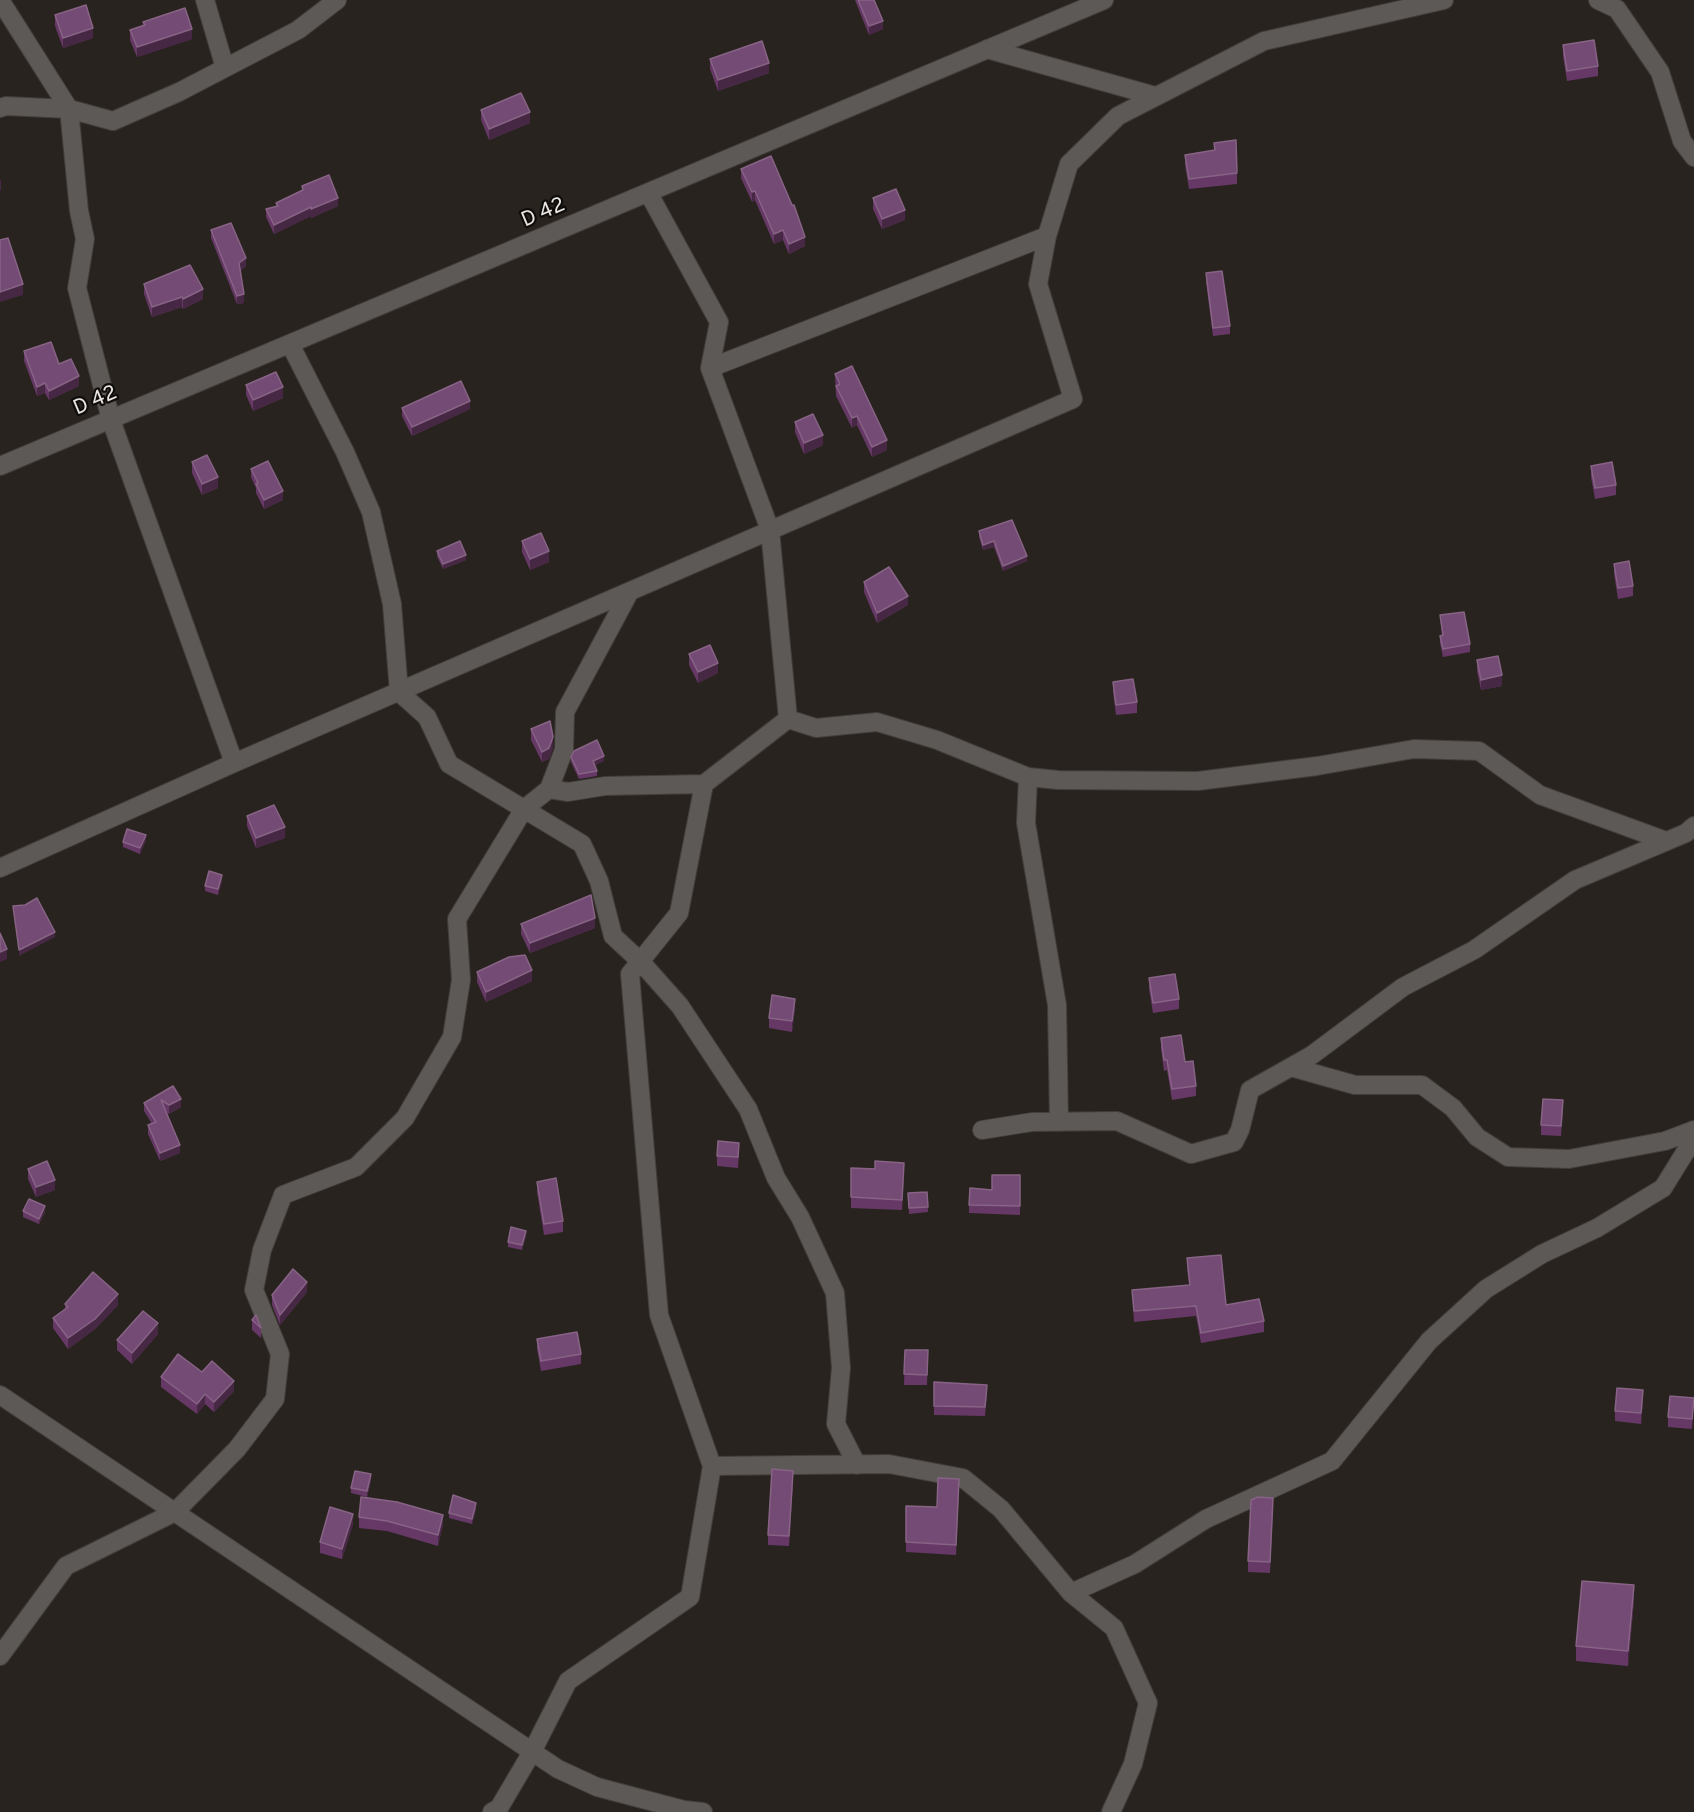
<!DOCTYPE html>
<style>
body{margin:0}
canvas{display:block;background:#28231e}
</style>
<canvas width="1694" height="1812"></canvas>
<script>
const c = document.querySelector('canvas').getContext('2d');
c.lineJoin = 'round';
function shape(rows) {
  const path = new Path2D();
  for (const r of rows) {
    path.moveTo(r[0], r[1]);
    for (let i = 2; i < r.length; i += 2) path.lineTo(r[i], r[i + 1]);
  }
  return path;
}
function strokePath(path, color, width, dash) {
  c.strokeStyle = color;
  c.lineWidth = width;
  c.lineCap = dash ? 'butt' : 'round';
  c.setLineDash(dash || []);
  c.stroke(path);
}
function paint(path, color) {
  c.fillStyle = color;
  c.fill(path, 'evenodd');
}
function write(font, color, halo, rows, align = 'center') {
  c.font = font + ' Overpass,sans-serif';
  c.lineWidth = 4.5;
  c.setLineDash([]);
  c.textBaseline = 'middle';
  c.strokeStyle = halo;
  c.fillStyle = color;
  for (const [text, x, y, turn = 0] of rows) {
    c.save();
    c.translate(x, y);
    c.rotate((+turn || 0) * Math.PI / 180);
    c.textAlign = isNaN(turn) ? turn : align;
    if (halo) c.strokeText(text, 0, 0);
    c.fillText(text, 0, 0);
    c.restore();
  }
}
const minor = shape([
 [0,0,69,109,79,211,85,239,77,288,111,420,234,763],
 [205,0,225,68],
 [1598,0,1617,9,1660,72,1682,141,1694,157],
 [987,49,1155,96],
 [0,108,6,106,69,109,113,121,179,92,298,30,337,0],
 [290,344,345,452,371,512,392,604,399,692,427,717,449,764,582,844,599,881,613,936,640,961,680,1006,748,1109,776,1178,800,1217,835,1293,841,1368,836,1424,857,1465],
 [710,368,1047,236],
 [0,466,1104,0],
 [788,719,816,728,877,722,937,740,1028,777,1058,780,1198,781,1317,766,1414,749,1479,751,1540,795,1666,841],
 [1028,777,1026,823,1057,1005,1059,1122],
 [549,789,568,792,605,786,704,784],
 [0,868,234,763,1073,399,1038,284,1047,236,1069,164,1118,116,1264,41,1444,0],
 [1291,1067,1355,1085,1422,1085,1453,1108,1477,1137,1508,1157,1569,1159,1665,1141,1694,1130],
 [982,1130,1032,1122,1117,1121,1191,1154,1234,1142,1240,1130,1250,1090,1312,1055,1403,987,1474,950,1575,880,1686,833,1694,826],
 [0,1395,558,1769,597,1787,684,1810,703,1812],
 [712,1466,889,1464,963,1478,1001,1509,1071,1593,1114,1628,1148,1703,1133,1764,1111,1812],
 [1071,1593,1135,1564,1206,1519,1332,1461,1429,1341,1486,1289,1542,1254,1597,1228,1663,1188,1694,1138],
 [0,1656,66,1566,175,1512,237,1449,275,1399,280,1354,254,1290,262,1250,283,1195,356,1167,405,1118,452,1037,461,980,457,919,524,809,549,789,564,750,565,712,630,591],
 [492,1812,499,1808,532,1752,568,1681,690,1597,712,1466,659,1315,630,974,679,913,704,784,788,719,770,530,710,368,719,322,649,194]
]);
const wall = shape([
 [855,0,874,0,883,29,869,35],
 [55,15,93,38,63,48,55,26],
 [143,22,192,39,137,57,130,40,130,30,143,26],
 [1563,45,1598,66,1598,76,1567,81,1563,56],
 [710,59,769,73,718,91,710,69],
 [481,110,530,123,489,140,481,120],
 [1214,143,1237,173,1237,184,1189,189,1185,165,1185,155,1214,151],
 [741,169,805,246,789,254,783,240,774,244,755,200,752,202,741,178],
 [302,186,338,206,311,218,311,216,274,234,266,217,266,209,276,206,276,203,302,190],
 [873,198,905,220,882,229,873,209],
 [211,230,246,266,241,270,244,303,237,304,211,238],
 [1206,273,1230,326,1230,334,1213,336,1206,282],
 [144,284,203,299,183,309,182,307,152,317,144,294],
 [24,351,59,364,79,386,49,400,45,393,37,396,24,361],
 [835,374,887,450,872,457,857,425,852,428,836,396],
 [246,385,283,398,253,411,246,395],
 [402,408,470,409,412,436,402,416],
 [795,422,823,445,804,454,795,432],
 [192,462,218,488,202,495,192,473],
 [1591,466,1616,485,1616,495,1595,499,1591,477],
 [251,469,283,500,264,509,256,493,256,488,251,477],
 [979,531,1027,561,1003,571,994,547,983,550,979,537],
 [522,541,549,562,530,570,522,552],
 [437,551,466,560,443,569,437,556],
 [1614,564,1633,586,1633,596,1618,599,1614,574],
 [864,582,908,605,877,623,864,592],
 [1440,615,1470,644,1470,652,1443,657,1440,643,1440,636,1442,635],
 [689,654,718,673,698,683,689,665],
 [1477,660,1502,686,1481,690,1477,671],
 [1113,682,1137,702,1137,713,1116,715,1113,692],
 [531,729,553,748,549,759,542,762,531,740],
 [571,757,604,761,595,765,597,771,597,776,579,779,571,762],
 [247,816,285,838,256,848,247,826],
 [146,840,140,854,123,847,123,842],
 [222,881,218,895,205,891,205,886],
 [521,924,595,928,530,953,521,934],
 [477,972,532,981,486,1002,477,982],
 [1149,978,1179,999,1179,1009,1153,1013,1149,989],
 [795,1009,792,1032,769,1028,769,1018],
 [1161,1038,1196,1086,1196,1096,1172,1100,1167,1070,1164,1071,1161,1049],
 [173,1086,181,1107,169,1114,166,1112,180,1153,160,1161,148,1134,148,1125,152,1124,144,1111,144,1103],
 [1563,1110,1561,1136,1541,1135,1541,1125],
 [739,1153,738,1168,717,1166,717,1156],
 [851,1168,904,1173,902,1210,851,1208],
 [28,1169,55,1190,36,1197,28,1179],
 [1020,1175,1020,1215,969,1213,969,1205,992,1190],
 [537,1182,563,1221,563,1232,544,1235,537,1192],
 [927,1192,928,1212,909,1214,908,1193],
 [23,1211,45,1212,39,1224,23,1217],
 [526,1236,522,1250,508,1247,508,1242],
 [1187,1258,1226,1305,1264,1321,1264,1332,1201,1343,1196,1316,1134,1322,1132,1290,1189,1285,1187,1268],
 [307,1292,280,1325,272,1305,272,1295],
 [65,1304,118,1305,95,1329,68,1349,53,1328,53,1318,65,1310],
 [252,1320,261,1328,261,1338,252,1330],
 [158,1334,132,1364,117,1350,117,1340],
 [537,1339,581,1354,581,1364,541,1371,537,1349],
 [905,1350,928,1350,927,1385,904,1385],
 [202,1372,234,1391,214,1412,205,1404,197,1414,161,1387,161,1377],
 [934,1382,987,1393,985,1416,934,1415],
 [1694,1398,1692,1429,1668,1427,1668,1417],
 [1643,1401,1641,1424,1615,1421,1615,1411],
 [371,1480,367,1497,351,1493,351,1488],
 [793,1481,789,1546,768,1545,768,1535],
 [959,1489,956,1555,906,1552,906,1506,937,1507],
 [1273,1508,1270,1573,1248,1572,1248,1561],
 [476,1509,472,1524,449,1518,449,1513],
 [359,1517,443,1525,438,1546,387,1531,359,1528],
 [353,1524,342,1559,320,1553,320,1542],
 [1634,1601,1628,1666,1576,1661,1576,1646]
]);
const shadedWall = shape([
 [883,21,883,29,869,35,869,26],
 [93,28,93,38,63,48,63,38],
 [192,29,192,39,137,57,137,47],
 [769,63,769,73,718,91,718,80],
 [530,112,530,123,489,140,489,129],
 [0,180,1,180,1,190,0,191],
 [755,191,755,200,752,202,752,192],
 [338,198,338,206,311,218,311,209],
 [311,207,311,216,274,234,274,225],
 [905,210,905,220,882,229,882,219],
 [783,230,783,240,774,244,774,234],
 [805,237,805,246,789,254,789,244],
 [246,258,246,266,239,271,239,263],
 [23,284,23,295,0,302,0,292],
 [203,289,203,299,183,309,183,299],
 [244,294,244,303,237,304,237,296],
 [182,297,182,307,152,317,152,307],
 [79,376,79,386,49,400,49,391],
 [45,383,45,393,37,396,37,387],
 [283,387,283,398,253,411,253,400],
 [470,401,470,409,412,436,412,427],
 [857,416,857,425,852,428,852,418],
 [823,435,823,445,804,454,804,443],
 [887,440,887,450,872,457,872,447],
 [218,477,218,488,202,495,202,484],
 [283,491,283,500,264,509,264,500],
 [994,541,994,547,983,550,983,545],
 [549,551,549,562,530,570,530,559],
 [466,555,466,560,443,569,443,564],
 [1027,556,1027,561,1003,571,1003,566],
 [908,596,908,605,877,623,877,613],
 [718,663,718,673,698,683,698,672],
 [1502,675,1502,686,1481,690,1481,680],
 [553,737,553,748,549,759,542,762,542,752],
 [604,756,604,761,593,766,593,761],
 [285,827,285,838,256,848,256,838],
 [146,835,146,840,140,854,140,848],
 [222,875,222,881,218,895,218,889],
 [595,918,595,928,530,953,530,943],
 [55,932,55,937,19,956,19,950],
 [7,949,7,959,0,962,0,952],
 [532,970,532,981,486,1002,486,992],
 [795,999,795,1009,792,1032,792,1021],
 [181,1099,181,1107,169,1114,169,1105],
 [180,1145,180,1153,160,1161,160,1153],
 [55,1180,55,1190,36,1197,36,1187],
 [45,1206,45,1212,39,1224,39,1219],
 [526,1231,526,1236,522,1250,522,1245],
 [307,1282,307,1292,280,1325,280,1315],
 [118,1294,118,1305,95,1329,68,1349,68,1338],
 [158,1323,158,1334,132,1364,132,1353],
 [234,1381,234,1391,214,1412,214,1402],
 [1643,1390,1643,1401,1641,1424,1641,1413],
 [205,1394,205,1404,197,1414,197,1404],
 [793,1471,793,1481,789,1546,789,1536],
 [371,1474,371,1480,367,1497,367,1491],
 [476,1503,476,1509,472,1524,472,1519],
 [353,1514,353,1524,342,1559,342,1549],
 [443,1515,443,1525,438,1546,438,1535],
 [1634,1585,1634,1601,1628,1666,1628,1651]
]);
const building = shape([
 [858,0,874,0,883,21,869,26,858,0],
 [86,5,93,28,63,38,55,15,86,5],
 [185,8,192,29,137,47,130,30,145,25,143,22,185,8],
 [1594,40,1598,66,1567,71,1563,45,1594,40],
 [762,41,769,63,718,80,710,59,762,41],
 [521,93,530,112,489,129,481,110,521,93],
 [1236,140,1237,173,1189,179,1185,155,1215,150,1214,143,1236,140],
 [771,156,792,205,794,205,805,237,789,244,783,230,774,234,755,191,752,192,741,169,771,156],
 [329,175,338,198,311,209,311,207,274,225,266,209,278,206,276,203,303,190,302,186,329,175],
 [896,189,905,210,882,219,873,198,896,189],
 [231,223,246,258,239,263,244,294,237,296,211,230,231,223],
 [8,238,23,284,0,292,0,240,8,238],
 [190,265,203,289,183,299,182,297,152,307,144,284,190,265],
 [1222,271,1230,326,1213,328,1206,273,1222,271],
 [51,342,59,364,71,359,79,376,49,391,45,383,37,387,24,351,51,342],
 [852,366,887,440,872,447,857,416,852,418,836,386,840,384,835,374,852,366],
 [276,372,283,387,253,400,246,385,276,372],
 [461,381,470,401,412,427,402,408,461,381],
 [813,414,823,435,804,443,795,422,813,414],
 [207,455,218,477,202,484,192,462,207,455],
 [268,461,283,491,264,500,256,484,258,483,251,469,268,461],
 [1612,462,1616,485,1595,488,1591,466,1612,462],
 [1012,520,1027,556,1003,566,994,541,983,545,979,531,1012,520],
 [541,533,549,551,530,559,522,541,541,533],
 [460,541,466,555,443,564,437,551,460,541],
 [1629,561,1633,586,1618,588,1614,564,1629,561],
 [889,567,908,596,877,613,864,582,889,567],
 [1464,612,1470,644,1443,649,1440,636,1443,635,1440,615,1464,612],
 [710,645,718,663,698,672,689,654,710,645],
 [1498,656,1502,675,1481,680,1477,660,1498,656],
 [1133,679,1137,702,1116,705,1113,682,1133,679],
 [550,721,553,737,549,748,542,752,531,729,550,721],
 [597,740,604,756,593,761,597,771,579,774,571,757,574,751,597,740],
 [274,805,285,827,256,838,247,816,274,805],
 [127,829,146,835,140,848,123,842,127,829],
 [209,871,222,875,218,889,205,886,209,871],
 [591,895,595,918,530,943,521,924,591,895],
 [37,898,55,932,19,950,13,906,25,905,37,898],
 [0,933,7,949,0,952,0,933],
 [525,955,532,970,486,992,477,972,509,957,525,955],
 [1175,974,1179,999,1153,1003,1149,978,1175,974],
 [772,995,795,999,792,1021,769,1018,772,995],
 [1181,1035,1185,1062,1193,1061,1196,1086,1172,1089,1167,1060,1164,1060,1161,1038,1181,1035],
 [173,1086,181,1099,169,1105,161,1100,180,1145,160,1153,148,1125,156,1122,144,1103,173,1086],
 [1543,1099,1563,1100,1561,1126,1541,1125,1543,1099],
 [718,1141,739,1143,738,1157,717,1156,718,1141],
 [47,1161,55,1180,36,1187,28,1169,47,1161],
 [875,1161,904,1163,902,1200,851,1197,851,1168,875,1169,875,1161],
 [992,1175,1020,1175,1020,1206,969,1205,970,1188,992,1190,992,1175],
 [556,1178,563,1221,544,1224,537,1182,556,1178],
 [927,1192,928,1207,909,1208,908,1193,927,1192],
 [29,1199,45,1206,39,1219,23,1211,29,1199],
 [511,1227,526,1231,522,1245,508,1242,511,1227],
 [1221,1255,1226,1305,1259,1299,1264,1321,1201,1333,1196,1306,1134,1311,1132,1290,1190,1285,1187,1258,1221,1255],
 [293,1269,307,1282,280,1315,272,1295,293,1269],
 [93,1272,118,1294,95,1319,68,1338,53,1318,68,1307,65,1304,93,1272],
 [143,1311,158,1323,132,1353,117,1340,143,1311],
 [256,1315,261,1328,252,1320,256,1315],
 [577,1332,581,1354,541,1361,537,1339,577,1332],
 [905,1350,928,1350,927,1375,904,1374,905,1350],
 [178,1354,202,1372,212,1361,234,1381,214,1402,205,1394,197,1404,161,1377,178,1354],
 [934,1382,987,1385,985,1407,934,1406,934,1382],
 [1617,1388,1643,1390,1641,1413,1615,1411,1617,1388],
 [1670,1396,1694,1398,1692,1419,1668,1417,1670,1396],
 [772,1469,793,1471,789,1536,768,1535,772,1469],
 [355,1471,371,1474,367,1491,351,1488,355,1471],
 [938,1478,959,1479,956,1545,906,1542,906,1506,937,1507,938,1478],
 [453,1495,476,1503,472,1519,449,1513,453,1495],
 [361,1497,397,1502,443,1515,438,1535,387,1521,359,1517,361,1497],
 [1258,1497,1273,1498,1270,1562,1248,1561,1251,1500,1258,1497],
 [330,1507,353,1514,342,1549,320,1542,330,1507],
 [1582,1581,1634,1585,1628,1651,1576,1646,1582,1581]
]);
const streetNames = [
 ["D 42",544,214,-23],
 ["D 42",96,402,-23]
];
strokePath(minor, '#433e3a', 20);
strokePath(minor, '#5d5957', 18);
paint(wall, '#663866');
paint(shadedWall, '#472844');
paint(building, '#744b74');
strokePath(building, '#876385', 1.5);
write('21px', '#eae6e3', '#0f0d0b', streetNames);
</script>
